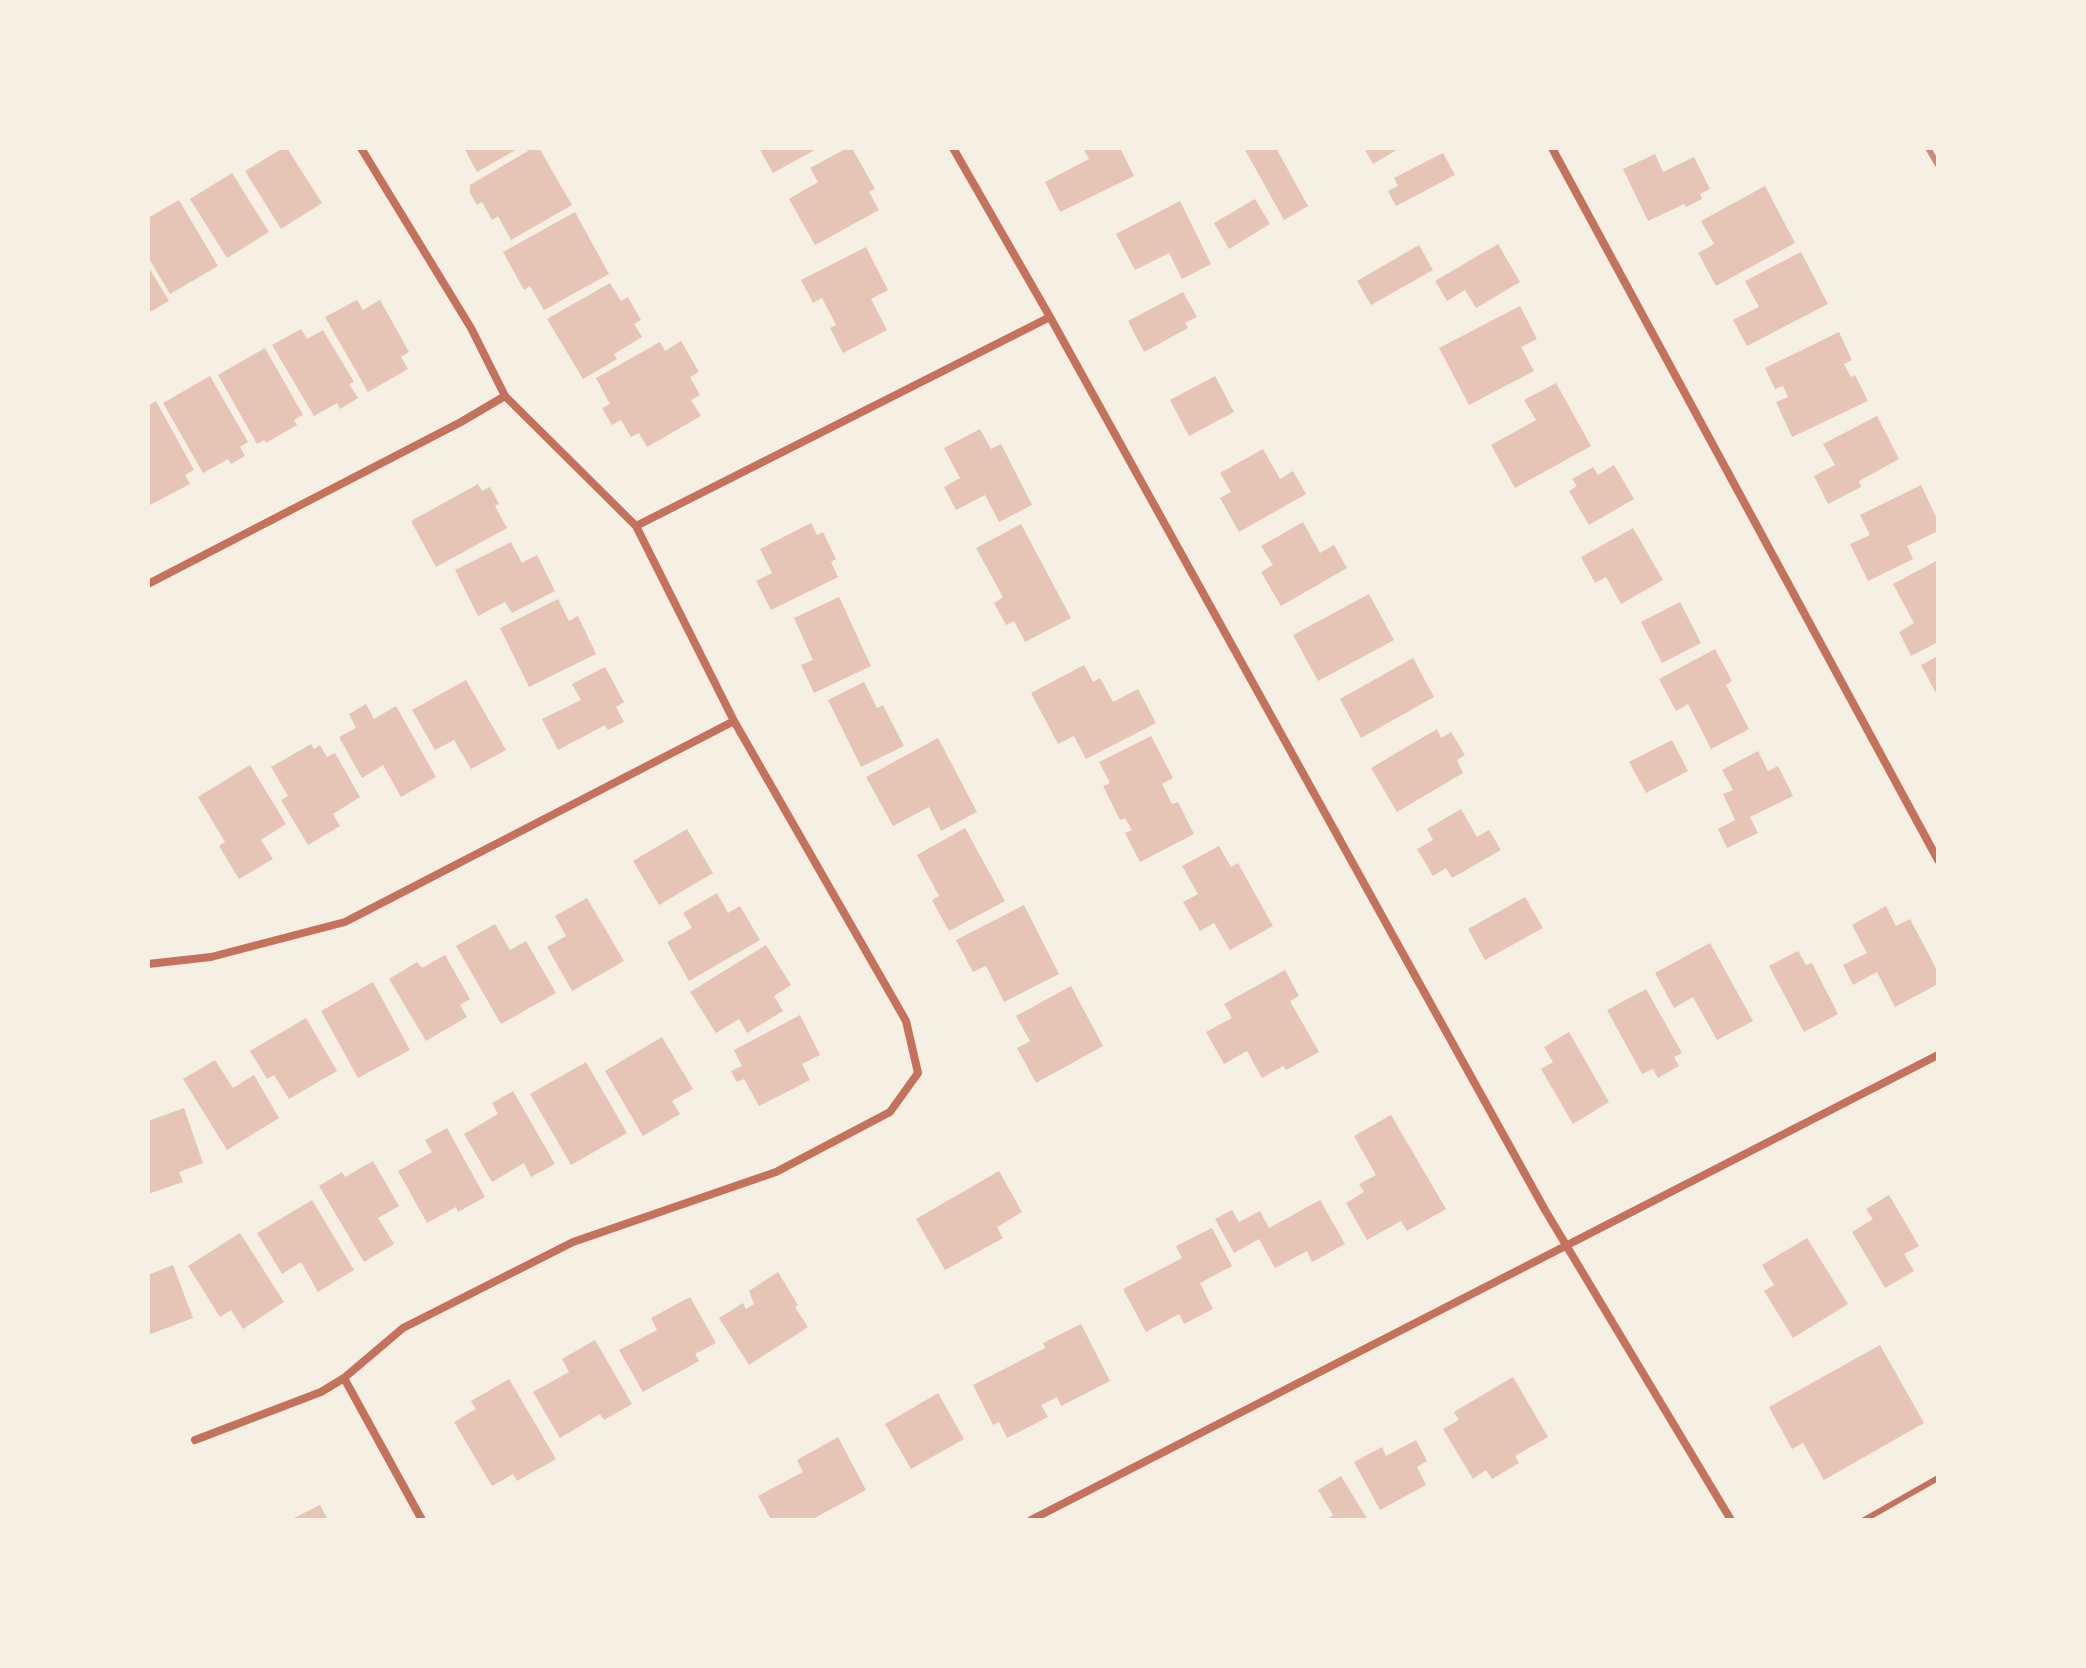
<!DOCTYPE html>
<style>
body{margin:0}
#map{position:relative;width:2086px;height:1668px;overflow:hidden;background:#f6efe4;font-family:"Source Sans 3",sans-serif}
canvas{display:block}
.frame{position:absolute;inset:0;border:150px solid #f6efe4;pointer-events:none}
</style>
<div id="map">
<canvas width="2086" height="1668"></canvas>
<div class="frame"></div>
</div>
<script>
const c = document.querySelector('canvas').getContext('2d');
c.lineJoin = 'round';
function paint(path, color) {
  c.fillStyle = color;
  c.fill(path, 'evenodd');
}
function shape(rows) {
  const path = new Path2D();
  for (const r of rows) {
    path.moveTo(r[0], r[1]);
    for (let i = 2; i < r.length; i += 2) path.lineTo(r[i], r[i + 1]);
  }
  return path;
}
function strokePath(path, color, width, dash) {
  c.strokeStyle = color;
  c.lineWidth = width;
  c.lineCap = dash ? 'butt' : 'round';
  c.setLineDash(dash || []);
  c.stroke(path);
}
const building = shape([
 [283,148,287,148,322,203,281,229,245,171],
 [464,148,519,148,477,172],
 [533,148,539,148,572,205,511,240,498,216,492,220,482,202,477,205,470,193,470,185],
 [759,148,818,148,773,173],
 [847,148,852,148,875,189,869,192,879,210,815,245,789,199,818,182,810,168],
 [1088,148,1120,148,1134,176,1060,212,1045,182,1089,159,1084,150],
 [1244,148,1276,148,1308,206,1284,220],
 [1364,148,1400,148,1373,164],
 [1443,153,1455,175,1396,206,1388,191,1398,186,1394,178],
 [1655,154,1663,172,1694,157,1710,189,1700,194,1702,199,1686,207,1684,204,1648,221,1623,169],
 [232,173,269,232,227,258,190,199],
 [1765,186,1795,243,1716,286,1698,253,1714,244,1701,221],
 [1255,199,1270,224,1229,249,1214,223],
 [179,200,218,266,170,294,148,257,148,218],
 [1180,201,1211,264,1182,279,1169,253,1135,270,1116,234],
 [575,212,609,274,544,310,530,286,524,290,503,252],
 [1498,244,1520,282,1476,308,1465,290,1447,301,1435,281],
 [1419,245,1433,270,1371,305,1357,281],
 [866,247,888,290,871,299,887,330,843,353,830,328,836,325,822,298,813,303,801,280],
 [1801,252,1828,304,1747,346,1733,320,1759,307,1745,281],
 [148,266,169,301,148,313],
 [610,283,621,301,628,297,641,320,634,324,642,337,614,354,617,359,583,379,547,319],
 [1183,292,1197,317,1185,323,1188,328,1144,352,1128,321],
 [357,300,363,310,380,300,409,352,401,357,408,369,368,392,325,317],
 [1520,306,1537,339,1521,347,1534,371,1469,405,1439,348],
 [301,329,307,339,323,330,354,382,349,384,358,398,340,409,337,403,314,416,272,345],
 [1839,332,1852,360,1844,364,1851,377,1855,375,1868,401,1792,437,1776,402,1788,397,1783,386,1775,389,1765,368],
 [681,341,699,372,690,377,700,395,691,400,701,416,647,447,639,433,631,437,621,420,612,425,602,408,610,404,596,378,660,342,665,351],
 [265,348,303,415,294,420,297,425,266,443,264,440,257,444,218,375],
 [210,376,248,442,240,447,245,456,231,464,228,459,203,473,163,403],
 [1215,376,1234,412,1189,436,1170,400],
 [1556,383,1591,446,1515,488,1491,445,1536,420,1524,400],
 [156,401,194,470,185,475,190,484,148,506,148,406],
 [1877,416,1899,459,1859,481,1861,487,1828,504,1814,476,1835,465,1823,444],
 [980,429,991,449,1001,444,1032,505,999,522,985,495,956,510,944,487,960,478,944,448],
 [1263,449,1280,479,1293,471,1306,494,1239,532,1220,498,1231,492,1220,473],
 [1614,465,1634,499,1589,525,1569,491,1577,486,1572,479,1593,467,1598,475],
 [478,484,482,491,490,487,499,504,495,506,507,528,436,567,411,521],
 [1921,485,1938,521,1938,531,1907,546,1913,559,1868,581,1850,544,1870,535,1860,515],
 [1303,522,1320,553,1334,545,1347,568,1281,606,1261,572,1273,565,1261,546],
 [811,523,817,535,823,532,836,559,831,562,838,577,771,610,756,581,772,573,760,549],
 [1021,524,1071,618,1025,642,1014,621,1006,625,994,603,1003,597,976,548],
 [1633,528,1663,580,1621,604,1606,577,1595,583,1581,557],
 [511,542,522,563,537,555,555,591,512,613,505,602,478,616,455,570],
 [1938,560,1938,642,1911,656,1899,632,1914,623,1893,584],
 [1369,594,1394,640,1318,681,1293,635],
 [839,597,871,666,814,693,801,665,813,660,794,618],
 [558,599,569,621,578,616,596,654,529,687,500,628],
 [1680,602,1701,643,1662,663,1641,622],
 [1715,649,1732,681,1726,685,1749,729,1711,749,1688,704,1676,711,1659,679],
 [1938,656,1938,697,1921,665],
 [1413,658,1434,697,1361,738,1340,699],
 [1084,665,1093,682,1100,678,1113,702,1138,689,1156,723,1086,759,1074,736,1058,744,1031,693],
 [605,667,624,702,616,707,624,722,608,730,605,725,558,750,542,719,581,700,572,684],
 [466,680,506,750,471,769,454,740,435,750,412,710],
 [864,682,877,708,883,705,904,746,861,767,828,700],
 [366,704,374,719,396,706,436,777,401,797,383,765,362,778,339,737,356,728,349,714],
 [1437,729,1441,738,1451,732,1465,755,1457,760,1463,773,1397,812,1371,768],
 [1151,736,1173,778,1162,784,1172,804,1178,802,1194,834,1140,862,1125,833,1132,830,1125,818,1120,820,1103,786,1110,783,1099,762],
 [938,738,977,812,941,831,929,807,893,826,866,777],
 [1672,740,1688,771,1646,793,1629,762],
 [311,744,314,749,320,745,327,757,335,753,360,797,333,814,340,826,308,845,281,800,288,796,271,767],
 [1758,751,1768,771,1778,766,1793,796,1750,817,1758,833,1727,848,1718,829,1735,820,1723,794,1733,790,1722,770],
 [250,765,286,824,261,840,273,859,239,879,219,846,225,842,198,797],
 [1461,809,1477,837,1489,830,1501,850,1452,878,1446,868,1433,876,1417,849,1433,840,1427,829],
 [965,828,1005,901,949,931,932,900,939,896,917,855],
 [687,829,713,873,659,905,633,861],
 [1219,846,1231,867,1238,863,1273,926,1230,950,1214,923,1200,931,1183,902,1198,894,1182,866],
 [717,893,728,913,740,906,760,940,689,981,667,942,692,928,683,913],
 [1525,897,1543,928,1485,960,1468,929],
 [587,898,624,961,572,991,547,947,566,936,555,916],
 [1024,905,1059,974,1004,1002,986,966,973,972,956,940],
 [1886,906,1896,926,1910,919,1938,972,1938,984,1895,1007,1877,972,1853,985,1843,965,1867,953,1852,925],
 [495,924,510,950,526,941,556,993,501,1024,456,946],
 [1710,943,1753,1021,1717,1040,1693,997,1674,1008,1655,973],
 [766,945,791,985,774,996,783,1011,747,1033,739,1019,716,1033,690,992],
 [1798,951,1806,965,1812,963,1838,1014,1804,1032,1769,966],
 [445,955,470,999,460,1005,467,1017,426,1041,389,979,417,962,422,968],
 [1285,970,1299,996,1290,1001,1319,1052,1286,1070,1283,1066,1262,1078,1247,1051,1224,1064,1206,1032,1232,1018,1224,1004],
 [373,982,410,1050,358,1078,321,1011],
 [1071,986,1103,1046,1036,1083,1017,1048,1030,1041,1016,1016],
 [1646,989,1682,1053,1674,1057,1679,1066,1658,1078,1653,1069,1642,1074,1607,1010],
 [800,1015,820,1055,802,1064,810,1080,759,1106,744,1079,737,1082,731,1071,742,1066,734,1050],
 [306,1018,337,1071,289,1099,274,1075,267,1079,250,1051],
 [1569,1032,1609,1102,1573,1124,1541,1069,1553,1062,1544,1047],
 [662,1037,693,1089,672,1101,680,1114,643,1136,605,1071],
 [215,1060,233,1088,254,1075,279,1118,227,1150,183,1079],
 [586,1062,627,1133,571,1165,530,1094],
 [513,1091,555,1164,531,1177,524,1163,492,1182,464,1134,498,1114,492,1103],
 [184,1108,203,1163,179,1172,183,1182,148,1194,148,1121],
 [1391,1115,1446,1209,1407,1231,1401,1221,1367,1240,1346,1203,1364,1192,1359,1184,1376,1175,1354,1136],
 [447,1128,485,1197,458,1212,456,1207,427,1223,398,1171,432,1152,425,1140],
 [373,1161,399,1206,378,1218,394,1244,364,1262,319,1186,342,1172,345,1177],
 [999,1171,1022,1212,997,1227,1003,1238,945,1270,916,1219],
 [1889,1195,1919,1246,1904,1254,1914,1271,1885,1288,1852,1232,1873,1219,1866,1209],
 [312,1200,354,1270,318,1292,301,1262,282,1274,257,1233],
 [1320,1200,1345,1244,1312,1262,1307,1251,1275,1268,1259,1239,1234,1253,1215,1219,1232,1210,1239,1222,1260,1211,1269,1228],
 [1212,1228,1232,1266,1200,1283,1213,1309,1184,1324,1179,1314,1146,1332,1123,1289,1182,1258,1176,1246],
 [240,1233,284,1302,243,1329,231,1310,220,1317,188,1266],
 [1807,1238,1848,1304,1793,1338,1764,1291,1774,1285,1762,1265],
 [173,1265,193,1318,148,1335,148,1275],
 [778,1272,798,1305,795,1307,808,1327,749,1365,719,1318,743,1303,746,1309,754,1304,749,1291],
 [690,1297,716,1343,695,1354,699,1361,643,1392,619,1350,657,1330,651,1318],
 [1081,1324,1110,1381,1061,1406,1057,1397,1041,1405,1048,1417,1007,1438,999,1422,993,1425,973,1385,1045,1348,1043,1343],
 [595,1340,632,1404,604,1420,600,1414,560,1438,533,1392,569,1372,562,1359],
 [1880,1345,1924,1423,1824,1480,1803,1443,1792,1449,1769,1407],
 [1513,1377,1548,1437,1515,1456,1519,1463,1492,1479,1486,1470,1473,1479,1443,1429,1459,1420,1454,1412],
 [509,1379,556,1459,517,1481,513,1474,492,1486,454,1422,476,1409,471,1401],
 [938,1393,964,1439,911,1469,885,1424],
 [838,1437,866,1490,811,1520,771,1520,758,1496,803,1472,797,1460],
 [1416,1440,1427,1461,1417,1467,1426,1485,1380,1510,1354,1462,1382,1447,1386,1456],
 [1341,1476,1368,1520,1325,1520,1333,1515,1318,1490],
 [320,1505,328,1520,290,1520]
]);
const service = shape([
 [1864,1520,1938,1478]
]);
const minor = shape([
 [953,148,1050,317,1545,1210,1731,1520],
 [1552,148,1938,860],
 [636,526,1050,317],
 [148,584,461,422,505,396],
 [148,964,211,957,345,922,734,721],
 [344,1378,422,1520],
 [195,1440,321,1392,344,1378,403,1328,573,1242,776,1172,890,1112,918,1073,906,1021,734,721,636,526,505,396,471,328,361,148],
 [1031,1520,1938,1055]
]);
const rail = shape([
 [1928,148,1938,165]
]);
paint(building, '#e6c5b7');
strokePath(service, '#c5725c', 6);
strokePath(minor, '#c5725c', 8);
strokePath(rail, '#cf8b77', 6);
</script>
